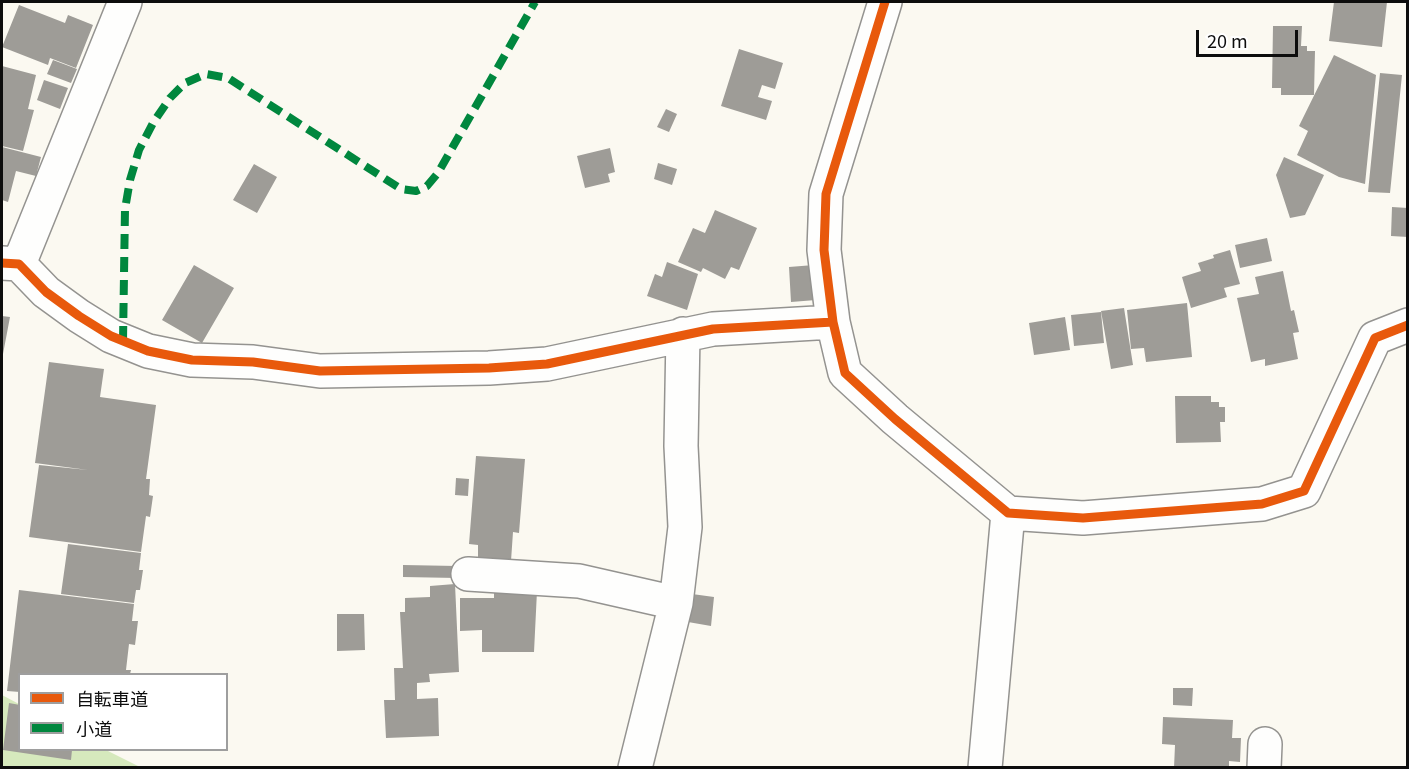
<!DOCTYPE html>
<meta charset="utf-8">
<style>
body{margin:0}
#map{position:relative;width:1409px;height:769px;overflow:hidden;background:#fbf9f1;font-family:Georgia,"Noto Sans JP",serif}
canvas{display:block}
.frame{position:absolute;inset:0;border:3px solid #0d0d0d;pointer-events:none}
.legend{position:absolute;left:18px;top:673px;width:210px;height:78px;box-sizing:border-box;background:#fff;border:2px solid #9e9e9e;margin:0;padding:8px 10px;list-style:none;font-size:18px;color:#0d0d0d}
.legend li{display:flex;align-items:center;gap:12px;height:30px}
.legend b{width:30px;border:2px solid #9e9e9e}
.scale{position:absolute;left:1196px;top:30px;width:102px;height:27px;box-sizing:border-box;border:3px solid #0d0d0d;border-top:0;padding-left:8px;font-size:18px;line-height:21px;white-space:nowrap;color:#0d0d0d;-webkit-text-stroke:4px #fff;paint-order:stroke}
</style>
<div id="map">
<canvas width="1409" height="769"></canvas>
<div class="frame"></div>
<ul class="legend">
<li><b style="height:8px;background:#e8590c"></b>自転車道</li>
<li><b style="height:8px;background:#00873e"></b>小道</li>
</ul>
<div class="scale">20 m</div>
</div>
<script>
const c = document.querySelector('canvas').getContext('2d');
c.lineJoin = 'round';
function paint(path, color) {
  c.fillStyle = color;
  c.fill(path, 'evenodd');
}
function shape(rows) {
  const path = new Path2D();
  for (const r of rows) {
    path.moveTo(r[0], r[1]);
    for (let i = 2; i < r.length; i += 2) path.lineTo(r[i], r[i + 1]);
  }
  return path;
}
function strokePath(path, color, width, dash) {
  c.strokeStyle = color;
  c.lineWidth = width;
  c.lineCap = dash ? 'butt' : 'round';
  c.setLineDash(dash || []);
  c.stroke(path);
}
const forest = shape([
 [2,695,19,704,20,750,106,750,140,767,2,767]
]);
const building = shape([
 [1334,2,1387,2,1382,47,1329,41],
 [19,5,65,23,68,15,93,25,76,68,50,58,48,65,2,47],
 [1273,26,1302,26,1301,46,1307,46,1307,51,1315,51,1314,95,1281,95,1281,88,1272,88],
 [739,49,783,63,775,89,762,85,758,97,772,101,766,120,721,106],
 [1334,55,1376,75,1365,184,1339,177,1297,155,1308,131,1299,126],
 [53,60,77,69,71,83,47,74],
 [2,66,36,75,28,109,34,110,23,151,2,146],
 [1380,73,1402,75,1390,193,1368,192],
 [44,80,68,88,60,109,37,100],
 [666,109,677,114,669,132,657,127],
 [2,147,41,157,36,176,16,171,8,202,2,200],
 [610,148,615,172,608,174,610,182,585,188,577,156],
 [1284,157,1324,175,1305,215,1290,218,1276,175],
 [658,163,677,169,672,185,654,179],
 [254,164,277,177,257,213,233,200],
 [1392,207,1408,208,1408,237,1391,236],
 [715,210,757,228,739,270,731,267,725,279,703,268,701,272,678,262,693,228,705,233],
 [1267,238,1272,261,1240,268,1235,245],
 [1230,250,1240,284,1224,288,1227,297,1191,308,1182,277,1201,271,1198,263,1214,258,1213,255],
 [667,262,698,274,687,310,647,296,655,274,662,277],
 [194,265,234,288,202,343,162,320],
 [814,265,816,300,791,302,789,267],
 [1283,271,1291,311,1294,310,1299,332,1293,333,1298,359,1265,366,1265,359,1251,362,1237,298,1259,294,1255,277],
 [1187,303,1192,357,1146,362,1144,348,1131,349,1127,310],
 [1124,308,1133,365,1111,369,1101,311],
 [1101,312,1104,343,1074,346,1071,315],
 [2,316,10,317,3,354,2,354],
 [1065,317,1070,350,1034,355,1029,323],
 [49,362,104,369,100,397,156,405,146,479,150,479,149,495,153,496,150,517,146,516,141,552,29,537,39,465,88,470,35,463],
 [1175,396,1211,396,1211,402,1219,402,1219,407,1225,407,1225,422,1220,422,1221,442,1176,443],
 [476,456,525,459,519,533,513,532,511,561,478,558,478,545,469,544],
 [456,478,469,479,468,496,455,495],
 [68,544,141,553,139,570,143,570,140,590,136,590,134,603,61,594],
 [403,565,457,566,457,578,403,577],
 [455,584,459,672,429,674,430,682,417,683,417,699,438,698,439,736,386,738,384,700,395,700,394,668,403,668,400,612,405,612,405,598,430,597,430,586],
 [19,590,134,604,132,621,138,621,135,645,129,644,126,670,131,670,130,674,20,674,20,692,7,691],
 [494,591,537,591,534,652,482,652,482,630,460,631,460,598,494,598],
 [692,594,714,597,711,626,688,622],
 [337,614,364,614,365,650,337,651],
 [1173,688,1193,688,1192,706,1173,705],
 [9,703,20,705,20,750,72,750,71,760,3,750],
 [1163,717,1233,720,1232,738,1241,738,1240,762,1229,761,1229,768,1174,768,1175,745,1162,744]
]);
const minor = shape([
 [885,2,826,194,824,250,833,322,845,373,895,419,1008,513,1083,518,1262,504,1304,491,1375,338,1408,325],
 [2,263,19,264,46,292,79,316,111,336,148,351,192,360,253,362,320,371,489,368,547,364,713,329,833,322],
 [19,264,125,2],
 [468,574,579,581,676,603],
 [635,768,676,603,685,527,681,446,683,334],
 [985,768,1008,513],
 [1264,768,1265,744]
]);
const quiet = shape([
 [123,341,125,209,130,180,139,150,153,123,170,98,185,83,206,74,228,78,401,189,416,191,427,186,438,173,535,2]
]);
const cycleway = shape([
 [885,2,826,194,824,250,833,322,845,373,895,419,1008,513,1083,518,1262,504,1304,491,1375,338,1408,325],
 [2,263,19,264,46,292,79,316,111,336,148,351,192,360,253,362,320,371,489,368,547,364,713,329,833,322]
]);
paint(forest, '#d6e9bd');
paint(building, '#9e9c97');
strokePath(minor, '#949390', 36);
strokePath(minor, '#fefefd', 33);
strokePath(quiet, '#00873e', 8, [15, 8]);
strokePath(cycleway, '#e8590c', 9);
</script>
